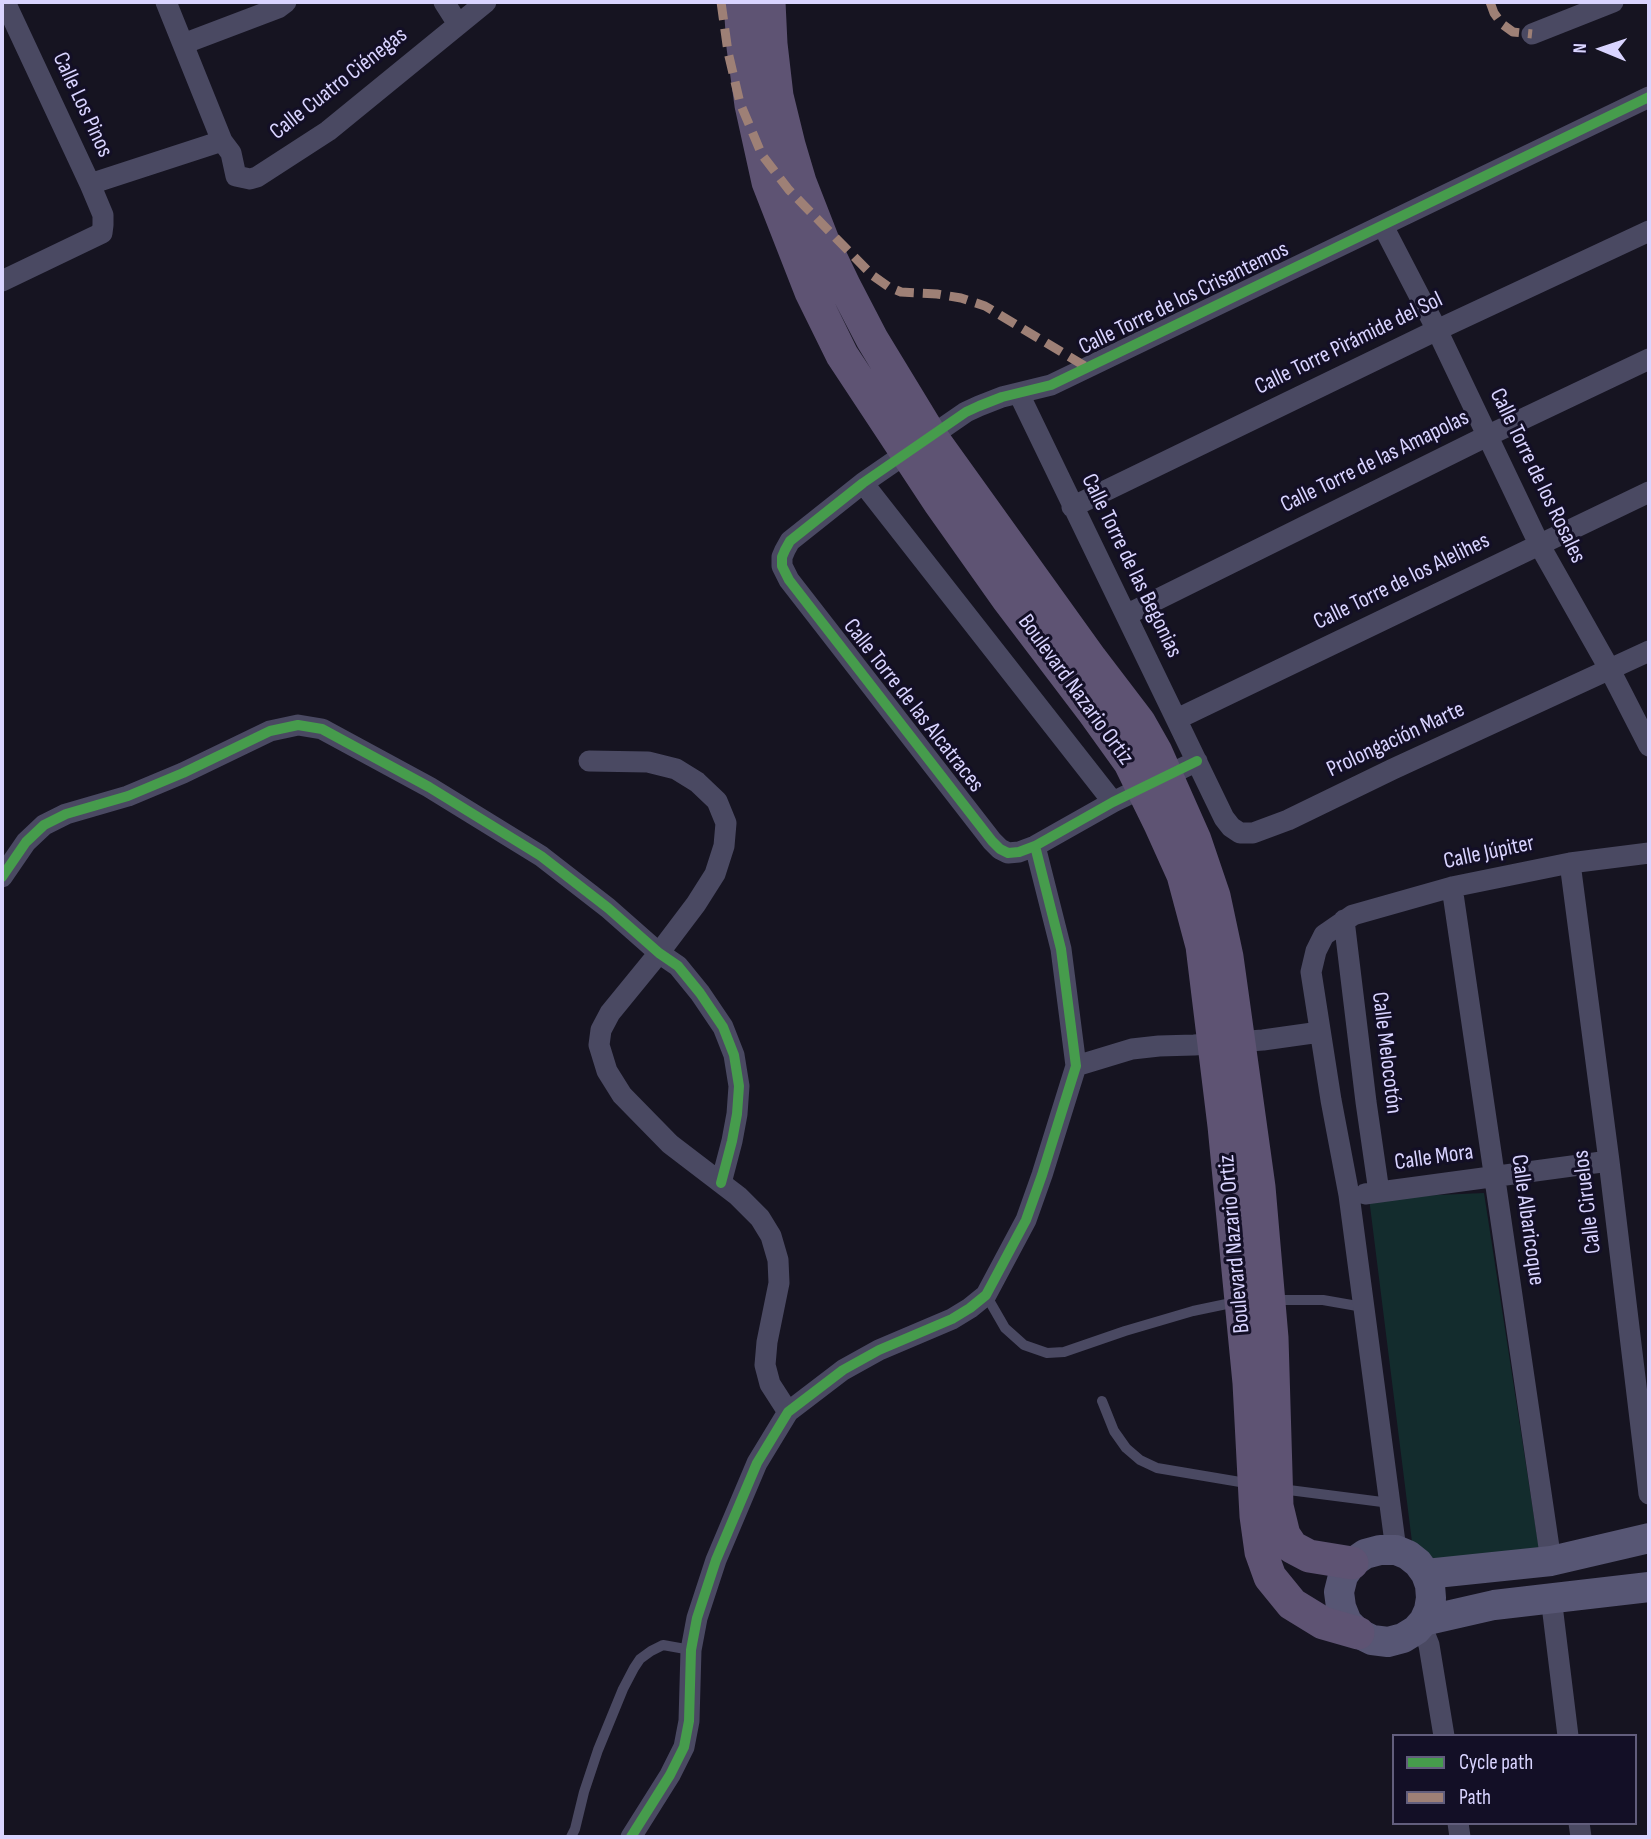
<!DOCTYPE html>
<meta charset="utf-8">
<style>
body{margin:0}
#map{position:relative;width:1651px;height:1839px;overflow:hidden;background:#161421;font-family:"Sofia Sans Condensed",sans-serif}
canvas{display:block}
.frame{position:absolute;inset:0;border:4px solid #d9d4ff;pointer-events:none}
.legend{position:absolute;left:1392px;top:1734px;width:245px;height:91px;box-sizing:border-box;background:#130f26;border:2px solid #625e7d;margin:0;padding:9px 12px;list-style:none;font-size:21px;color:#d9d4ff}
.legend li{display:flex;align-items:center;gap:14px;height:35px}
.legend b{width:35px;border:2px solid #625e7d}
.north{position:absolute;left:1567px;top:14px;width:70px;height:70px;-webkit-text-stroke:5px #130f26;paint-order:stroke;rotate:272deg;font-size:19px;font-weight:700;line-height:28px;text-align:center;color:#d9d4ff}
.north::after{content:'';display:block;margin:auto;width:24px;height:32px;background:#d9d4ff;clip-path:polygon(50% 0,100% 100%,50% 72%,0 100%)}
</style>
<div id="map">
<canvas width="1651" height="1839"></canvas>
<div class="frame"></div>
<ul class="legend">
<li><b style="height:9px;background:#469c4c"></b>Cycle path</li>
<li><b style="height:9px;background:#9e8076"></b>Path</li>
</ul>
<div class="north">N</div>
</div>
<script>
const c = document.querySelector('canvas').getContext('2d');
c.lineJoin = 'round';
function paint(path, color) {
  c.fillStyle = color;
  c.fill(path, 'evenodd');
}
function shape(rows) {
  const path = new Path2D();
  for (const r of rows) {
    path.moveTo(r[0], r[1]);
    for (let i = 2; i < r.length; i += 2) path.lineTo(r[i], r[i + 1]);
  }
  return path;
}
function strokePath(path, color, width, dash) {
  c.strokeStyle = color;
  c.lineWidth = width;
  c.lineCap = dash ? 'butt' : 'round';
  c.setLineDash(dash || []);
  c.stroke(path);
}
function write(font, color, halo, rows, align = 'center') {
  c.font = font + ' "Sofia Sans Condensed",sans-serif';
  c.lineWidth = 6;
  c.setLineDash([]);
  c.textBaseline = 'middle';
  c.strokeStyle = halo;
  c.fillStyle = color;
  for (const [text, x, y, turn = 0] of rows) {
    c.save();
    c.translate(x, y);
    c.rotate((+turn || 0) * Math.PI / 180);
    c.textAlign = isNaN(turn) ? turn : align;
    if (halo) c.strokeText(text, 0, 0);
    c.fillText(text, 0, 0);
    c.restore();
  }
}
const green = shape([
 [1484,1193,1539,1549,1438,1567,1413,1550,1369,1198]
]);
const lane = shape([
 [986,1295,1005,1328,1024,1345,1047,1353,1064,1352,1125,1331,1193,1311,1236,1302],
 [1273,1300,1323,1300,1363,1307],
 [1102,1401,1114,1431,1126,1448,1140,1460,1157,1468,1252,1484],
 [1281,1489,1390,1503],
 [571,1837,575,1829,584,1792,598,1750,623,1689,634,1668,640,1659,651,1651,663,1645,691,1650]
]);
const street = shape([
 [166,2,222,141,231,153,236,176,250,179,257,177,328,131,486,2],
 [444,2,458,24],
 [1532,34,1613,2],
 [183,44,278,8,286,2],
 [90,184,222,141],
 [1383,226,1437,330,1540,546,1610,670,1649,746],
 [2,281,102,233,103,225,103,215,90,184,5,2],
 [1019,394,1224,818,1231,827,1240,833,1253,833,1288,820,1393,769,1649,651],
 [863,483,1113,802],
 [1072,507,1437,330,1649,231],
 [1126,615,1487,436,1649,359],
 [1177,719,1649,492],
 [589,761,648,762,676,769,697,782,717,801,726,823,724,846,715,874,696,904,659,953,610,1013,601,1030,599,1045,607,1071,622,1095,670,1144,738,1196,760,1218,771,1236,778,1260,779,1283,767,1342,765,1365,770,1384,788,1412],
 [1197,761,1113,802,1035,846,1019,852,1008,853,1000,849,992,841,789,580,782,566,782,557,785,550,790,541,863,483,966,412,979,406,1002,397,1051,385,1649,97],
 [1570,863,1609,1161,1649,1494],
 [2,877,26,842,44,825,66,814,128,796,183,773,270,731,298,725,322,729,429,787,541,856,608,908,659,953,678,966,700,993,723,1027,734,1055,739,1086,737,1114,732,1141,721,1183],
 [1452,887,1551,1561],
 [1344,920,1366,1102,1379,1192],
 [1076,1066,1132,1049,1159,1046,1194,1045,1263,1040,1320,1032],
 [1365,1194,1609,1161],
 [1396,1550,1349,1195,1331,1100,1311,972,1316,951,1324,935,1353,915,1452,887,1570,863,1649,853],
 [1551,1597,1568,1736],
 [1416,1630,1425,1635,1429,1645,1444,1736],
 [1458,1823,1460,1837],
 [1579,1823,1581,1837],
 [631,1837,670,1775,684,1747,689,1721,691,1650,697,1618,716,1560,757,1463,788,1412,843,1370,879,1350,952,1319,970,1308,986,1295,1026,1220,1042,1175,1076,1066,1061,949,1035,846]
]);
const secondary = shape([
 [1426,1574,1551,1561,1649,1538],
 [1424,1621,1429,1610,1431,1598,1430,1585,1426,1574,1418,1563,1408,1555,1396,1550,1380,1550,1365,1554,1352,1563,1343,1576,1339,1592,1341,1607,1347,1622,1358,1633,1372,1640,1388,1642,1403,1638,1416,1630,1424,1621,1494,1605,1649,1587]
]);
const primary = shape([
 [740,2,743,47,751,105,768,182,811,292,842,355,939,502,1007,598,1092,710,1130,763,1160,824,1183,875,1202,946,1224,1126,1249,1383,1256,1516,1261,1552,1270,1577,1292,1604,1323,1623,1358,1633],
 [769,2,771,44,777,96,789,145,800,182,823,241,844,285,872,339,931,436,1091,659,1139,722,1156,752,1195,840,1214,896,1227,957,1259,1187,1272,1338,1277,1506,1284,1535,1292,1547,1309,1556,1352,1563]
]);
const quiet = shape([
 [721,2,728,52,740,103,762,155,789,190,872,275,889,287,901,292,937,294,961,298,985,306,1088,368],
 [1490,2,1494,13,1502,24,1513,32,1532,34]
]);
const cycleway = shape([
 [1197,761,1113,802,1035,846,1019,852,1008,853,1000,849,992,841,789,580,782,566,782,557,785,550,790,541,863,483,966,412,979,406,1002,397,1051,385,1649,97],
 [2,877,26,842,44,825,66,814,128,796,183,773,270,731,298,725,322,729,429,787,541,856,608,908,659,953,678,966,700,993,723,1027,734,1055,739,1086,737,1114,732,1141,721,1183],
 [631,1837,670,1775,684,1747,689,1721,691,1650,697,1618,716,1560,757,1463,788,1412,843,1370,879,1350,952,1319,970,1308,986,1295,1026,1220,1042,1175,1076,1066,1061,949,1035,846]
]);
const streetNames = [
 ["Calle Cuatro Ciénegas",339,84,-38],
 ["Calle Los Pinos",82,105,65],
 ["Calle Torre de los Crisantemos",1184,299,-26],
 ["Calle Torre Pirámide del Sol",1349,344,-26],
 ["Calle Torre de las Amapolas",1375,462,-26],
 ["Calle Torre de los Rosales",1537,476,64],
 ["Calle Torre de las Begonias",1131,566,64],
 ["Calle Torre de los Alelihes",1402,582,-26],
 ["Boulevard Nazario Ortiz",1075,690,54],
 ["Calle Torre de las Alcatraces",913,706,52],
 ["Prolongación Marte",1396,740,-25],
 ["Calle Júpiter",1489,853,-12],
 ["Calle Melocotón",1386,1053,83],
 ["Calle Mora",1434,1158,-8],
 ["Calle Ciruelos",1588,1202,-97],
 ["Calle Albaricoque",1527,1220,82],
 ["Boulevard Nazario Ortiz",1235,1244,-95]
];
paint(green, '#132c2d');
strokePath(lane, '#4a4962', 10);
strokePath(street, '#4a4962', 21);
strokePath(secondary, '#575674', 30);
strokePath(primary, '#5e5373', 33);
strokePath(quiet, '#9e8076', 9, [18, 9]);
strokePath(cycleway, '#469c4c', 10);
write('23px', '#d9d4ff', '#130f26', streetNames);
</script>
